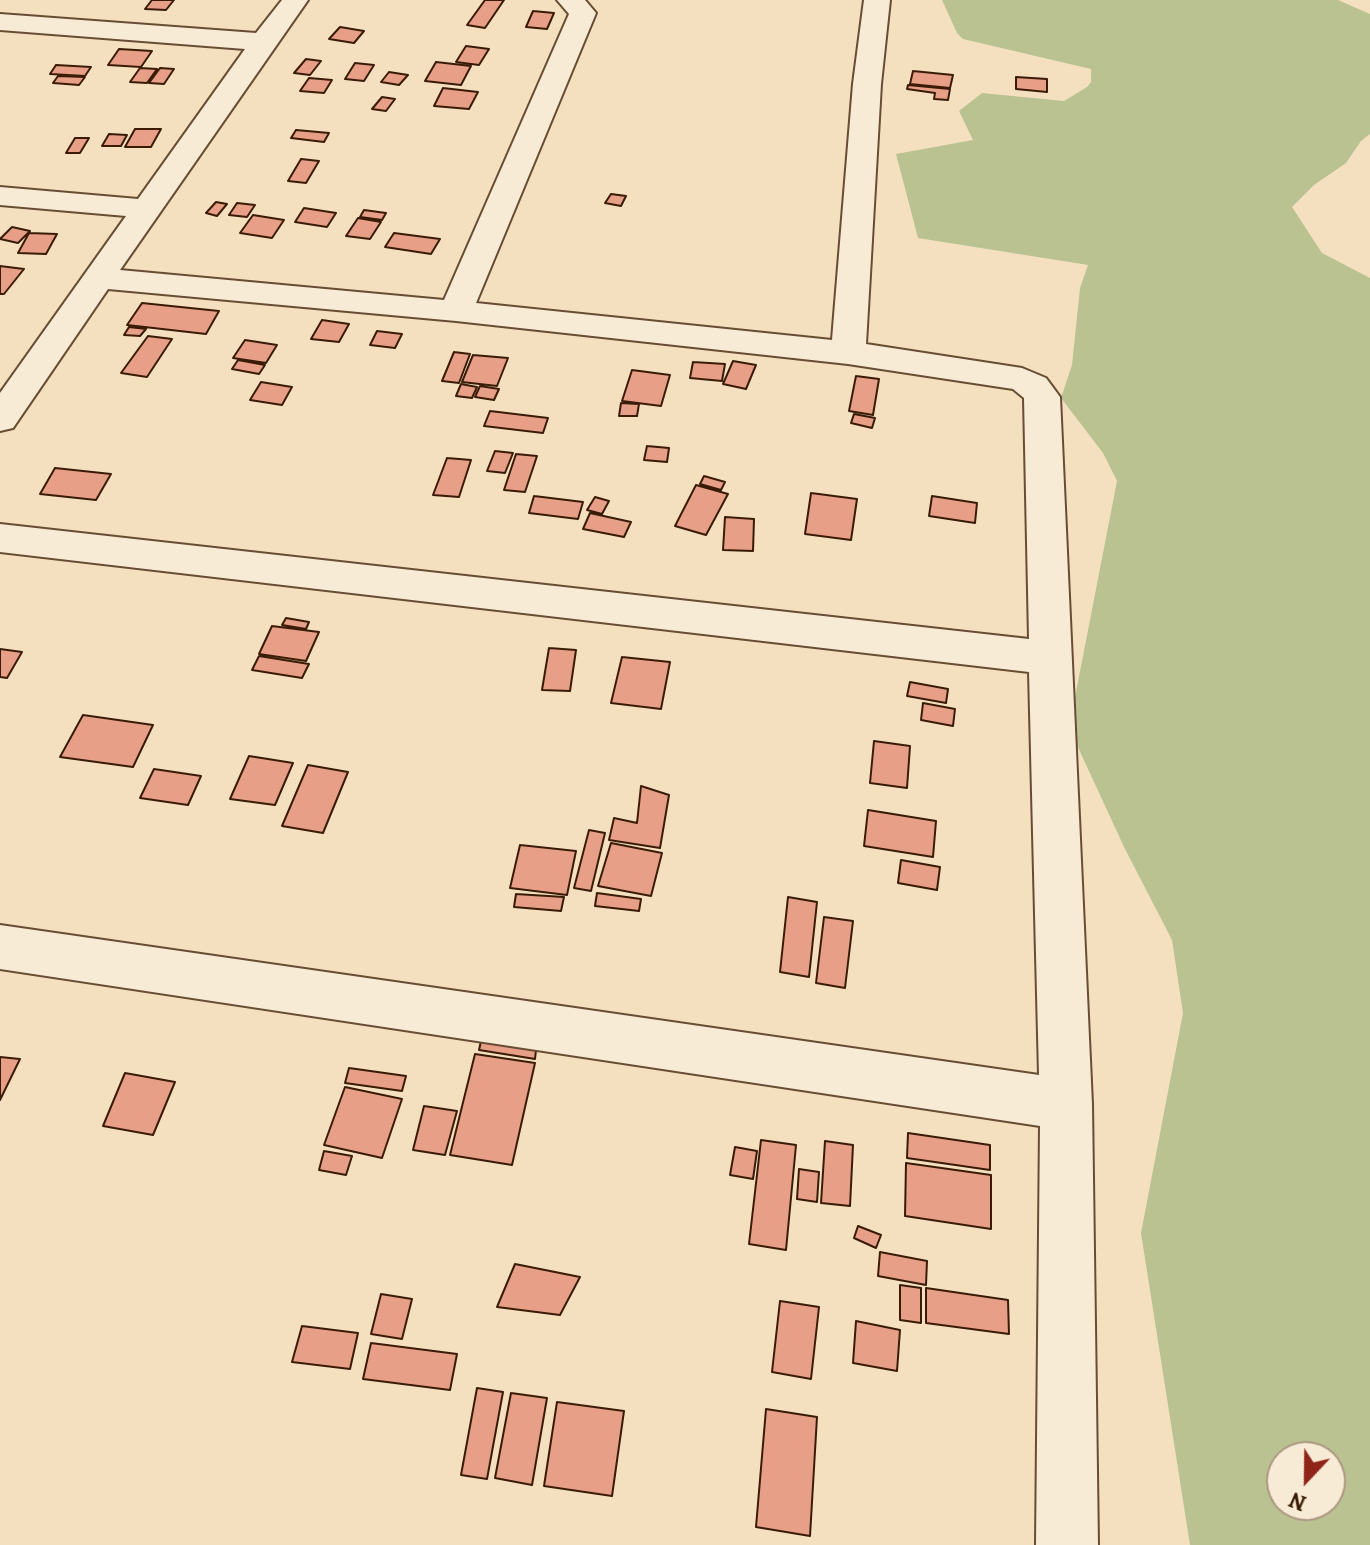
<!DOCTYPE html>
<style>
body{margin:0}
#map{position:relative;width:1370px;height:1545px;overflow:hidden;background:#f4e0bf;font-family:Alegreya,serif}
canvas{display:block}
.north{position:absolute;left:1266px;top:1441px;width:80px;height:80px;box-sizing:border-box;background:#f8ebd5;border:2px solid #ac9882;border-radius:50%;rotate:202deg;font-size:22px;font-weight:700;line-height:32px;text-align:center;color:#3a1c06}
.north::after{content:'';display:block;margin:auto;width:28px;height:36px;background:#8f2418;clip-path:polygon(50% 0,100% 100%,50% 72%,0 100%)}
</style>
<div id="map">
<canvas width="1370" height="1545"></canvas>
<div class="north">N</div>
</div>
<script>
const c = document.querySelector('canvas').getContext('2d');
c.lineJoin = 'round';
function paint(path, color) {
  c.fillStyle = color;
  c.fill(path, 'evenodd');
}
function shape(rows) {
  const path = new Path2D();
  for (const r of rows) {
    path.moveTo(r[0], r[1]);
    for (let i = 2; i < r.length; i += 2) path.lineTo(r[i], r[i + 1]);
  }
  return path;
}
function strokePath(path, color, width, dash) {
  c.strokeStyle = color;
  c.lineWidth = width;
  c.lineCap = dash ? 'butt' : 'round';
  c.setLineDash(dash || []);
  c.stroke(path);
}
const green = shape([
 [942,0,1338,0,1370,14,1370,134,1361,141,1346,163,1314,185,1292,207,1322,253,1370,278,1370,1545,1190,1545,1141,1233,1183,1013,1172,940,1125,849,1069,728,1117,481,1103,453,1061,398,1072,365,1080,288,1088,265,918,238,896,154,973,140,959,111,982,93,1064,101,1087,87,1091,82,1091,69,963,39,957,33],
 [1282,1457,1330,1457,1330,1505,1282,1505]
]);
const building = shape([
 [152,0,174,0,166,10,145,9,152,0],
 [485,0,504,0,485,28,467,25,485,0],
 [533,11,554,13,547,29,526,27,533,11],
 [340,27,364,31,354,43,329,39,340,27],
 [466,46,489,49,479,65,456,62,466,46],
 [119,49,152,51,141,67,108,65,119,49],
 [306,59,321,61,310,75,294,73,306,59],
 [436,62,471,66,461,85,425,81,436,62],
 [355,63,374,65,364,81,345,79,355,63],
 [56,65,91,67,85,76,50,74,56,65],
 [140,68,157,69,147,83,130,82,140,68],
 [160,68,174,69,164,84,149,83,160,68],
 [913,71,953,75,950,88,910,84,913,71],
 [389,72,408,75,399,85,381,82,389,72],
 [58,76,85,77,79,85,53,83,58,76],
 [1016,77,1047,79,1047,92,1016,89,1016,77],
 [309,78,332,80,324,93,300,91,309,78],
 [908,85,950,89,948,100,934,99,935,93,907,89,908,85],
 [443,88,478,92,469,109,434,106,443,88],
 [382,97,395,99,386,111,372,109,382,97],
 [135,129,161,129,151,147,125,147,135,129],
 [296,130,329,133,324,142,291,138,296,130],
 [109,134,127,135,121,146,102,146,109,134],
 [75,138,89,138,80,153,66,153,75,138],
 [301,159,319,161,306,183,288,181,301,159],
 [611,194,626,196,621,206,605,203,611,194],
 [216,202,227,204,217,216,206,213,216,202],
 [237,203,255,205,247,217,229,215,237,203],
 [304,208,336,213,327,227,295,222,304,208],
 [364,210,386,213,382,220,360,217,364,210],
 [253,215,284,220,272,238,240,233,253,215],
 [358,218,381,222,370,239,346,236,358,218],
 [12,227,30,231,18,243,0,239,12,227],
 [29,233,57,234,46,254,18,253,29,233],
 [394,233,440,239,431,254,385,247,394,233],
 [0,266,24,269,4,294,0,294,0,266],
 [142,303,219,311,206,334,127,325,142,303],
 [322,320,349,324,339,342,311,339,322,320],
 [129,327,146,329,140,336,124,335,129,327],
 [377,331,402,334,395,348,370,345,377,331],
 [148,336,172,339,147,377,121,373,148,336],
 [245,340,277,345,266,363,233,358,245,340],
 [454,352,470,354,459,383,442,381,454,352],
 [473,355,508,358,497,386,462,382,473,355],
 [238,360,265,365,259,374,232,369,238,360],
 [733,361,756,365,746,389,723,384,733,361],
 [693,362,725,364,722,381,690,378,693,362],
 [632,370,670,375,661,406,622,401,632,370],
 [856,376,879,379,873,415,849,411,856,376],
 [261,382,292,387,282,405,250,400,261,382],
 [461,384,477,387,472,398,456,396,461,384],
 [480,386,499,389,494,400,475,397,480,386],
 [621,403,639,404,637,416,619,416,621,403],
 [490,411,548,418,543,433,484,426,490,411],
 [854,414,875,418,872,428,851,423,854,414],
 [647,446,669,448,667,462,644,460,647,446],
 [495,451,513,453,505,473,487,471,495,451],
 [516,454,537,456,525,492,504,490,516,454],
 [447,458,471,460,459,497,433,495,447,458],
 [55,468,111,474,96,500,40,494,55,468],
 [704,476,725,482,721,490,700,484,704,476],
 [696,485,728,494,706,535,675,526,696,485],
 [811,493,857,499,851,540,805,534,811,493],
 [534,496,583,502,578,519,529,513,534,496],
 [932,496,977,503,975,523,929,516,932,496],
 [595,497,609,501,602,514,587,510,595,497],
 [590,513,631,522,624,537,583,529,590,513],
 [725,517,754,519,753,551,723,550,725,517],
 [286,618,309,622,306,629,282,625,286,618],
 [272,626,319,632,306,661,259,654,272,626],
 [549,648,576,650,570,691,542,690,549,648],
 [0,649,22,652,7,678,0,677,0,649],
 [259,656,309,664,302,678,252,670,259,656],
 [622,657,670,662,661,709,611,703,622,657],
 [910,682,948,689,946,703,907,696,910,682],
 [923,703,955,709,953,726,921,720,923,703],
 [83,715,153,725,133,767,60,757,83,715],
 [874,741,910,746,907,788,870,783,874,741],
 [249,756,293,763,275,805,230,799,249,756],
 [308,765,348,772,323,833,282,826,308,765],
 [154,769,201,776,188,805,140,798,154,769],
 [641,786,669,795,660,848,609,840,614,818,637,823,641,786],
 [868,810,936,821,933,857,864,846,868,810],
 [589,830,605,833,591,891,574,888,589,830],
 [611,843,662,853,651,896,598,886,611,843],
 [520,845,576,851,567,895,510,888,520,845],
 [901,860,940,867,937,890,898,883,901,860],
 [597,893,641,899,639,911,595,906,597,893],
 [516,894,564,897,561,911,514,907,516,894],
 [788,897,817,902,809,977,780,972,788,897],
 [824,917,853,921,845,988,816,983,824,917],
 [481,1041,536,1050,535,1059,479,1050,481,1041],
 [475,1054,535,1063,512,1165,450,1155,475,1054],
 [0,1057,20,1059,0,1100,0,1057],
 [349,1068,406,1076,402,1091,345,1083,349,1068],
 [125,1073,175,1082,153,1135,103,1126,125,1073],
 [345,1087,402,1099,382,1158,324,1145,345,1087],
 [424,1106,457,1111,445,1155,413,1150,424,1106],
 [908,1133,990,1145,990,1170,907,1158,908,1133],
 [761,1140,796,1145,786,1250,749,1244,761,1140],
 [825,1141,853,1145,850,1206,821,1203,825,1141],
 [735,1147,757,1151,753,1179,730,1175,735,1147],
 [324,1151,352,1156,346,1175,319,1170,324,1151],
 [906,1163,991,1175,991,1229,905,1216,906,1163],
 [799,1169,819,1172,817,1202,797,1199,799,1169],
 [858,1226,881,1235,876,1248,854,1238,858,1226],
 [880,1252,927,1261,926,1285,878,1276,880,1252],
 [515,1264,580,1277,560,1315,497,1307,515,1264],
 [900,1285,921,1288,921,1323,900,1320,900,1285],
 [926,1288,1008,1300,1009,1334,926,1323,926,1288],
 [381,1294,412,1299,402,1339,371,1334,381,1294],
 [780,1301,819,1307,811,1379,772,1372,780,1301],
 [856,1321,900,1330,897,1371,853,1363,856,1321],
 [302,1326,358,1333,350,1369,292,1362,302,1326],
 [371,1343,457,1354,450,1390,363,1379,371,1343],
 [477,1388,503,1392,487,1479,461,1475,477,1388],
 [511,1393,547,1398,532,1485,495,1478,511,1393],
 [557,1402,624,1411,612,1496,544,1486,557,1402],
 [766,1409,817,1417,810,1536,756,1527,766,1409]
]);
const street = shape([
 [282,0,308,0,120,270,444,300,569,14,557,0,585,0,596,13,476,303,832,340,853,84,864,0,890,0,881,84,866,344,1022,368,1046,378,1060,397,1092,1104,1098,1545,1036,1545,1040,1126,0,969,0,925,1039,1075,1029,672,0,552,0,524,1029,639,1024,398,1013,389,848,364,456,321,108,289,13,428,0,431,0,393,126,216,0,205,0,187,138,199,245,49,0,30,0,14,256,33,282,0]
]);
paint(green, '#bac292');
paint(building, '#e89f88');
strokePath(building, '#3a1c06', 2);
strokePath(street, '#684d34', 4);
paint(street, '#f8ebd5');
</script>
